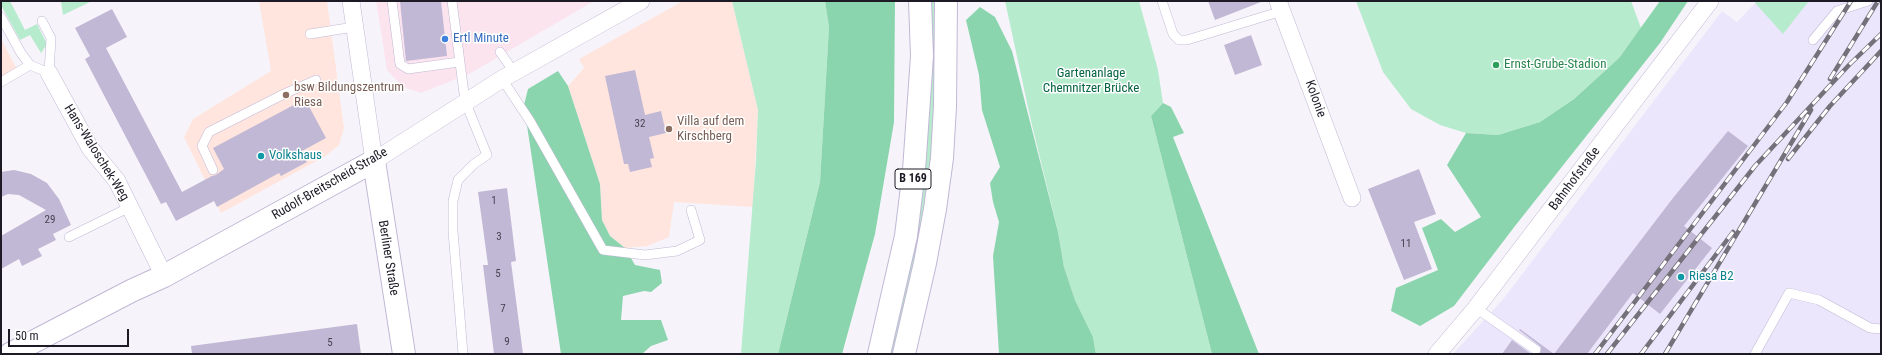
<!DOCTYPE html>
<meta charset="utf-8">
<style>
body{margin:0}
#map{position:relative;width:1882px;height:355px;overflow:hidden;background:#f6f4fa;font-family:"Roboto Condensed",sans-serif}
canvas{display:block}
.frame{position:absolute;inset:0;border:2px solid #1d1a25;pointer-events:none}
.scale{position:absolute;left:8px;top:329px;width:121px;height:18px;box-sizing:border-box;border:2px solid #1d1a25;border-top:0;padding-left:5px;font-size:12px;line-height:14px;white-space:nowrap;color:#1d1a25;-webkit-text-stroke:3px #fff;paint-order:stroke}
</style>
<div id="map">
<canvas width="1882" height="355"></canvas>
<div class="frame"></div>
<div class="scale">50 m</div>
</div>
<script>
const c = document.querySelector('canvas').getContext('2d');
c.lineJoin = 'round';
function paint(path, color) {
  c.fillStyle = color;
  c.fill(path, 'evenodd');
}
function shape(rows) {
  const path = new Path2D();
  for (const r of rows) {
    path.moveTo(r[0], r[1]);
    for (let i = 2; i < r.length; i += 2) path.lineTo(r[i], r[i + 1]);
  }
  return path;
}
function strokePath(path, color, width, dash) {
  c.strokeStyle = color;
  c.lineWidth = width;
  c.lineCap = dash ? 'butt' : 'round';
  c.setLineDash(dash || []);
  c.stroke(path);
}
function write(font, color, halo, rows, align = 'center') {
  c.font = font + ' "Roboto Condensed",sans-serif';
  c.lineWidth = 3;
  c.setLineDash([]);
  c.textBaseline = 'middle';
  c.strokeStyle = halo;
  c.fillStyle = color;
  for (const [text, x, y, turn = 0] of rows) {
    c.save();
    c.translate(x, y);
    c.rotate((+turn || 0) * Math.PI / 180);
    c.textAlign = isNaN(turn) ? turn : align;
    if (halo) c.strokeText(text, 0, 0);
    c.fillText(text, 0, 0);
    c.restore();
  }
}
const commercial = shape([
 [376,1,594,1,471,73,421,93,403,87,387,70]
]);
const built = shape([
 [1809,1,1881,1,1881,354,1453,354,1504,298,1722,11,1737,22,1755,3,1783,33]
]);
const education = shape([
 [259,1,327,1,344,128,339,145,324,157,221,213,184,137,193,119,271,71],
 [683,1,732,1,758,110,753,207,674,202,669,237,647,246,625,248,610,236,602,220,600,184,568,86,584,68,579,59],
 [1,39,17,69,1,78]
]);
const green = shape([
 [1,1,10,1,25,30,37,24,47,44,41,53,30,35,20,40,1,5],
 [61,1,92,1,63,15],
 [732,1,825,1,829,27,820,182,778,354,741,354,756,160,758,110],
 [931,1,937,1,934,139,922,233,895,354,887,354],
 [1005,1,1139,1,1158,70,1163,103,1151,116,1212,354,1096,354,1093,337,1075,300,1064,267,1058,232,1031,121],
 [1356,1,1631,1,1641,28,1619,58,1574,99,1540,122,1498,135,1466,133,1440,125,1411,109,1383,72],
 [1757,1,1809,1,1783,34,1755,3]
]);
const forest = shape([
 [825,1,895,1,894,122,875,234,842,354,778,354,820,182,829,27],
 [1660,1,1688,1,1660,43,1515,226,1454,306,1420,326,1391,311,1396,288,1438,270,1422,228,1441,219,1455,232,1481,217,1447,165,1466,133,1498,135,1540,122,1574,99,1619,58],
 [980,7,995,17,1012,51,1058,232,1064,267,1075,300,1093,337,1096,354,999,354,993,256,999,222,993,202,990,183,1000,167,982,110,979,75,966,20],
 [558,71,568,86,600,184,602,220,610,236,625,248,635,265,660,270,662,283,651,292,644,291,623,296,621,320,661,320,668,340,651,346,642,354,561,354,524,105,528,89],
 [1163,103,1171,107,1184,133,1173,137,1259,354,1212,354,1151,116]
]);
const building = shape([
 [400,1,441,1,447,56,406,61],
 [1208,1,1260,1,1261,2,1215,20],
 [112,9,127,37,106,48,182,192,212,176,216,175,224,169,213,148,305,99,326,138,302,151,307,162,281,176,279,173,217,207,214,201,176,221,166,202,161,204,85,59,90,56,75,28],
 [1251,35,1262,65,1235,75,1224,45],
 [635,70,645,115,661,111,666,133,649,137,654,158,650,159,652,167,630,172,628,164,624,164,605,76],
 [1728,131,1748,146,1684,226,1712,248,1660,314,1633,293,1587,354,1554,354,1673,198],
 [1419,169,1436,214,1414,222,1432,269,1404,280,1368,189],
 [14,170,31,174,47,183,59,199,71,225,53,234,56,240,38,249,42,256,22,266,19,259,1,269,1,236,46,210,19,195,8,194,1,197,1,172],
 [507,188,516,261,511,262,523,354,494,354,483,265,488,265,478,192],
 [357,324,361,354,192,354,191,346],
 [1520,329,1554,354,1540,354,1541,347,1519,330],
 [1512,340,1531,354,1502,354]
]);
const lane = shape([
 [392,1,400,64,408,69,459,62],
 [452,1,465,101,487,155,474,164,458,180,453,201,453,231,463,354],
 [1162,1,1173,34,1179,40,1187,40,1282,11],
 [1,17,21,53,30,65,49,73,51,38,42,21],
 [310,34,354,27],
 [1813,40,1837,11,1868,1],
 [500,52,514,72],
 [502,79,530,121,603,250,645,255,677,251,700,240,691,210],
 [1,82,30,65],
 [213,170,202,146,209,132,284,94,316,80],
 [69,237,130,207],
 [1476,308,1536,350],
 [1755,354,1789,293,1819,300,1870,328,1881,329]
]);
const street = shape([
 [351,1,374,161,502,79,641,1],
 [1278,1,1352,198],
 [49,73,90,148,117,181,164,276],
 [1437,354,1476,308,1710,1]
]);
const secondary = shape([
 [10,354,131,291,164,276,374,161,404,354]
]);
const highway = shape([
 [879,354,906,236,914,170,922,56,920,1],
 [904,354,925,263,935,209,942,158,945,106,946,1]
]);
const rail = shape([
 [1830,79,1878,1],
 [1788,159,1830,106,1881,51],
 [1595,354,1787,102,1851,1],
 [1607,354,1755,166,1849,65,1881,34],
 [1641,354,1733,232],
 [1665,354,1811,110]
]);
const markers = [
 [445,39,4,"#3f7fe0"],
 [1496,65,4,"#2e9e5b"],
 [286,95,4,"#8d6e63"],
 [669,129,4,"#8d6e63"],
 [261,156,4,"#0f9aa8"],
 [1681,277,4,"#0f9aa8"]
];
const numberNames = [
 ["32",640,124],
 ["1",494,201],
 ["29",50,220],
 ["3",499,237],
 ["11",1406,244],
 ["5",498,274],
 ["7",503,309],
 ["9",507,342],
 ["5",330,343]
];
const shields = [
 [913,179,36]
];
const shieldNames = [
 ["B 169",913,179]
];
const shopNames = [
 ["Ertl Minute",453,39]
];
const leisureNames = [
 ["Ernst-Grube-Stadion",1504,65]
];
const parkNames = [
 ["Gartenanlage",1091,74],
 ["Chemnitzer Brücke",1091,89]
];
const educationNames = [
 ["bsw Bildungszentrum",294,88],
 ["Riesa",294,103],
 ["Villa auf dem",677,122],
 ["Kirschberg",677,137]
];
const streetNames = [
 ["Kolonie",1315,99,70],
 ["Hans-Waloschek-Weg",96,153,58],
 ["Bahnhofstraße",1575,179,-53],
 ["Rudolf-Breitscheid-Straße",330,184,-30],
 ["Berliner Straße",388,258,81]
];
const cultureNames = [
 ["Volkshaus",269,156],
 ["Riesa B2",1689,277]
];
paint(commercial, '#fce4ef');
paint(built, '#ece6fc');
paint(education, '#ffe5de');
paint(green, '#b7ebce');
paint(forest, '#8bd5ae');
paint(building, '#c0b8d5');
strokePath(lane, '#c1b8d5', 10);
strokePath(street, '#c1b8d5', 18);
strokePath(secondary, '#c1b8d5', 24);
strokePath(highway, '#c1b8d5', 24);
strokePath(lane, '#fff', 9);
strokePath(street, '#fff', 17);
strokePath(secondary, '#fff', 22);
strokePath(highway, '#fff', 22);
strokePath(rail, '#74717a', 4.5);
strokePath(rail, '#fff', 3, [9]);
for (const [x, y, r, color] of markers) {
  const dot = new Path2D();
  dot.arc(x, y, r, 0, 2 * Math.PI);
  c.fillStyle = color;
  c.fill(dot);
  strokePath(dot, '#fff', 1.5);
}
write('11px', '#464251', null, numberNames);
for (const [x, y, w] of shields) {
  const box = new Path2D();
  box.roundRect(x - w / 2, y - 10, w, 20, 3);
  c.fillStyle = '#fff';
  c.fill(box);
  strokePath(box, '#1d1a25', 1);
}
write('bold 12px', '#1d1a25', null, shieldNames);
write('13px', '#366cbe', '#fff', shopNames, 'left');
write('13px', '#27864d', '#fff', leisureNames, 'left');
write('13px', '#036441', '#fff', parkNames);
write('13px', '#785e54', '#fff', educationNames, 'left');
write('13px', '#1d1a25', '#fff', streetNames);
write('13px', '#0d838f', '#fff', cultureNames, 'left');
</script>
